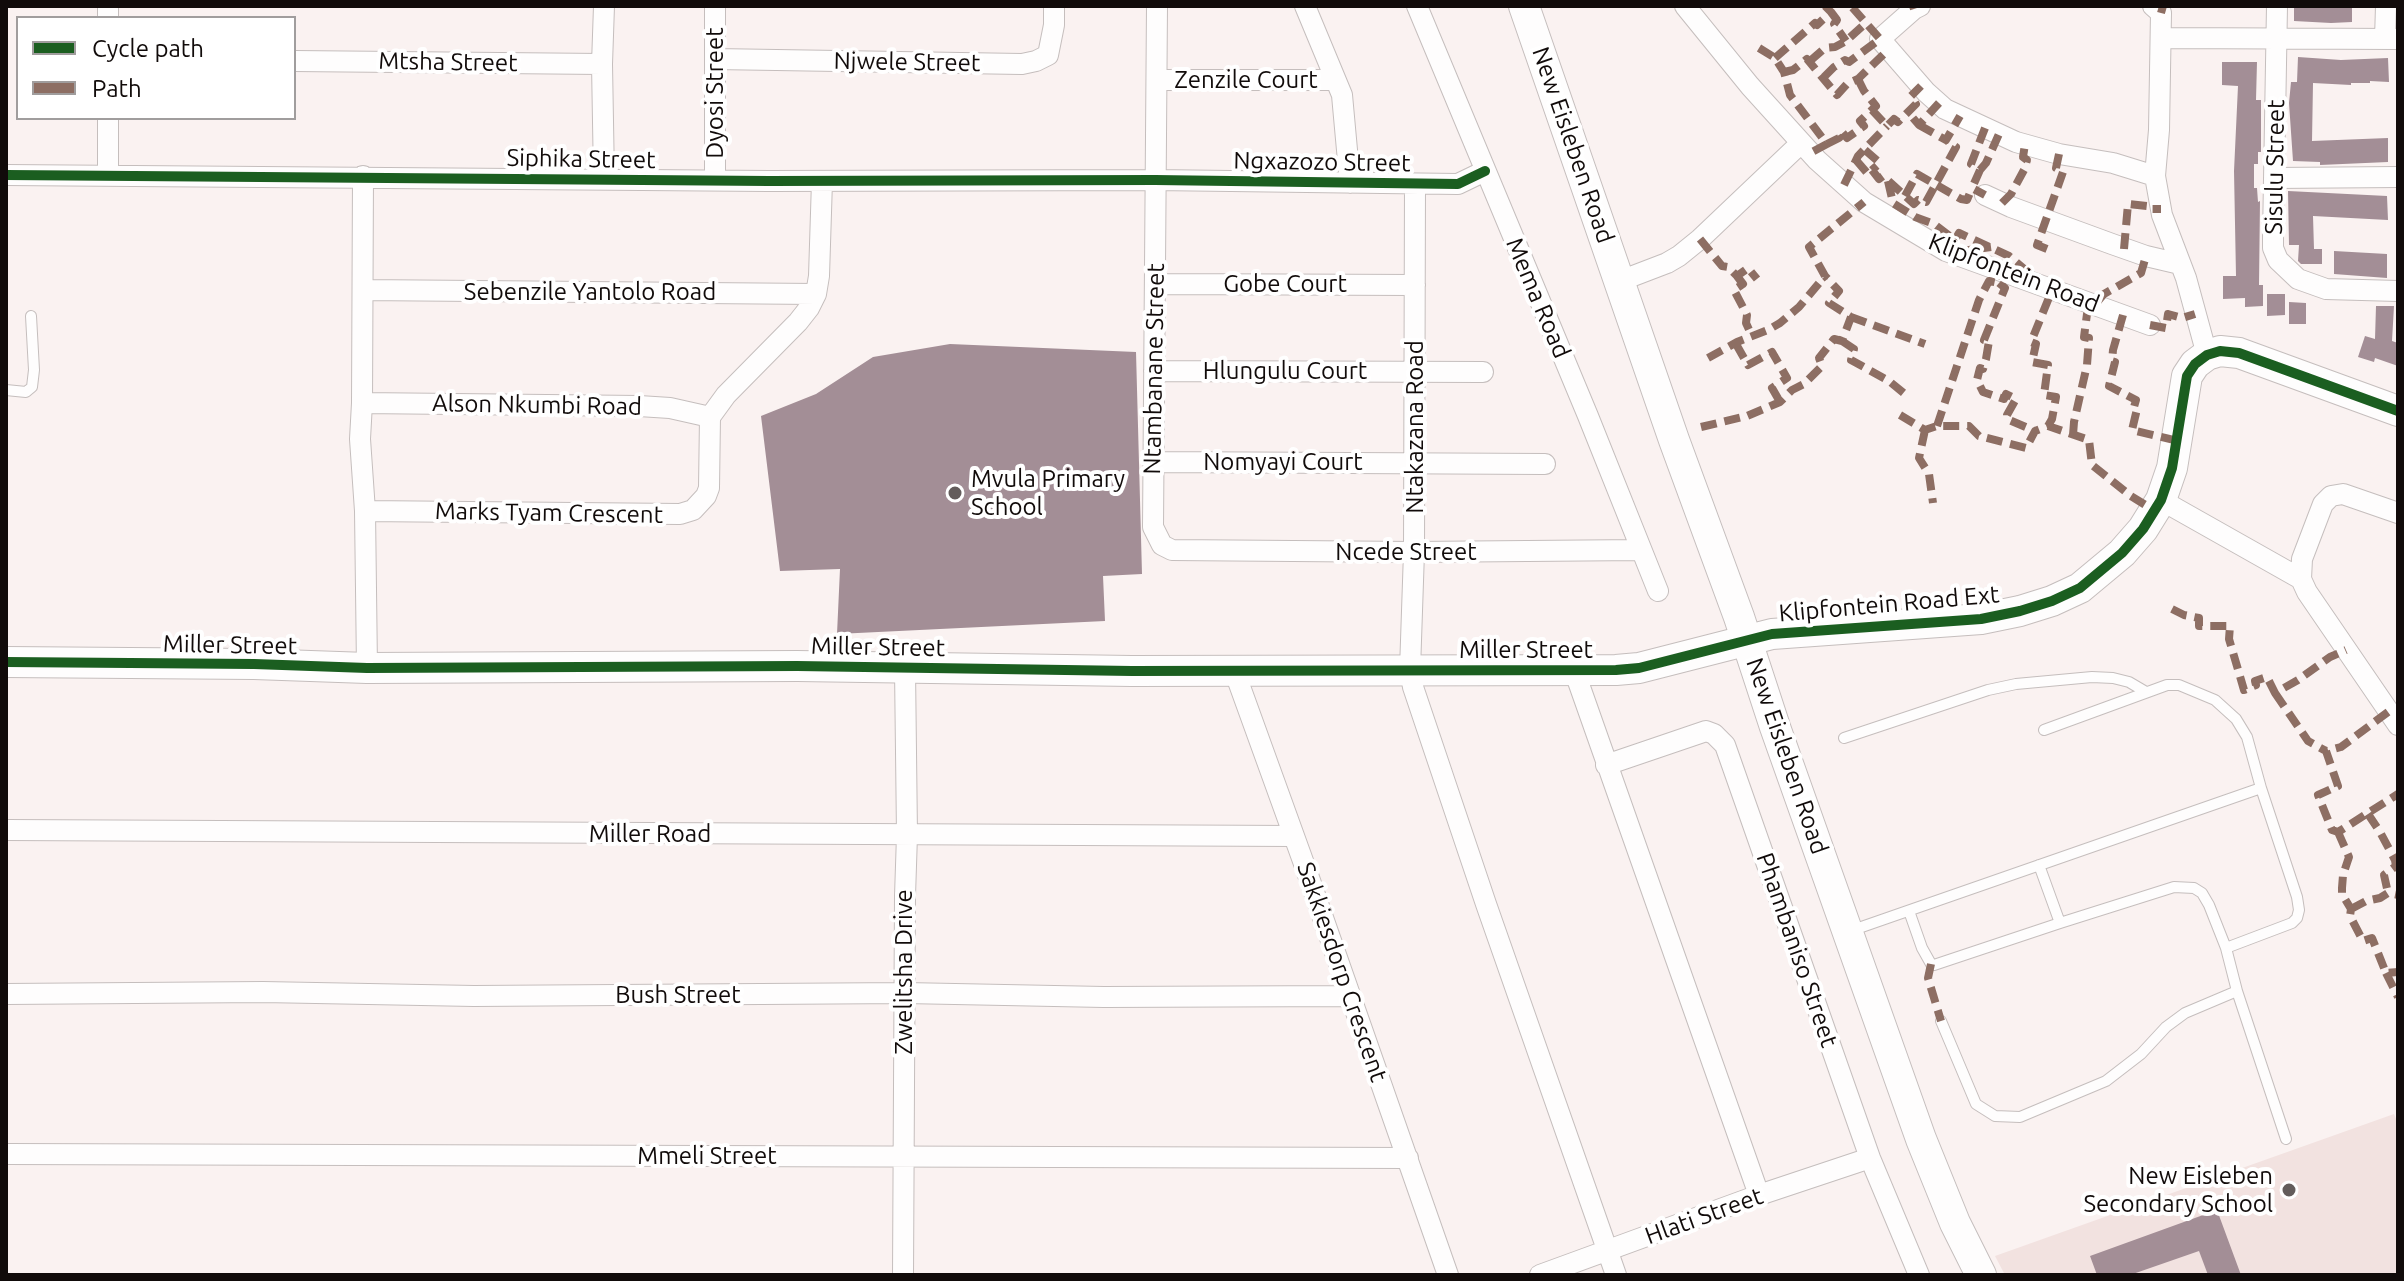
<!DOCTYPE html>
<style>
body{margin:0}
#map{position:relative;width:2404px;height:1281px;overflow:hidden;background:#faf2f1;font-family:Ubuntu,sans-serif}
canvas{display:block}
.frame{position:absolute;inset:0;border:8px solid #110b0a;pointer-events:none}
.legend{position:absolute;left:16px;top:16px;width:280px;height:104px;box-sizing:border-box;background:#fff;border:2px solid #a09d9d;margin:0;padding:10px 14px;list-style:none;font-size:24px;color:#110b0a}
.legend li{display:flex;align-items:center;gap:16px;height:40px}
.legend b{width:40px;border:2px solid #a09d9d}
</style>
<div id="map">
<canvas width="2404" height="1281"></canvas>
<div class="frame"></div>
<ul class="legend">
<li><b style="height:10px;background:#1b5e20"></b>Cycle path</li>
<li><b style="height:10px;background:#8d6e63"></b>Path</li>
</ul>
</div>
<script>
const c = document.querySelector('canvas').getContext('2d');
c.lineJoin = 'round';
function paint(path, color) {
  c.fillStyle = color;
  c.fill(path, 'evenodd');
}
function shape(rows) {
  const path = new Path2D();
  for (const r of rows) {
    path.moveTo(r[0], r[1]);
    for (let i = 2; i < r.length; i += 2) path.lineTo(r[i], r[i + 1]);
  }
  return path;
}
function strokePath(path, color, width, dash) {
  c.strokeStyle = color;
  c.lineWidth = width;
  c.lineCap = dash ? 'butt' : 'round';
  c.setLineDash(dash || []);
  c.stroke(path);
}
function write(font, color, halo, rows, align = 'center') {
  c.font = font + ' Ubuntu,sans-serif';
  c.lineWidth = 8;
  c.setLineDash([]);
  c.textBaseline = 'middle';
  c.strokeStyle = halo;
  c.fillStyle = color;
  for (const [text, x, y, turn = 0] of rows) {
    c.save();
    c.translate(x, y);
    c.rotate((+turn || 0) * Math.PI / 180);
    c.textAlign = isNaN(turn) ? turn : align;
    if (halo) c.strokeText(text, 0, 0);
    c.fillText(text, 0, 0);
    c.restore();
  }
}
const built = shape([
 [2394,1114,2398,1124,2398,1275,2005,1275,1995,1256]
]);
const building = shape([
 [2294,6,2352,6,2352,22,2331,23,2294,21],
 [2298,57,2341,60,2388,58,2389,82,2370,81,2370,83,2351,83,2351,85,2313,83,2312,141,2388,138,2388,162,2320,165,2320,162,2293,161,2289,103,2291,82,2297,82],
 [2222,62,2257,62,2256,100,2261,100,2261,152,2258,152,2258,164,2254,164,2254,188,2257,188,2258,202,2260,201,2259,285,2263,285,2263,306,2245,307,2245,298,2223,299,2223,276,2236,276,2234,171,2238,86,2222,85],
 [2288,191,2387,196,2388,220,2313,216,2314,249,2322,249,2322,264,2301,264,2298,261,2299,245,2289,245],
 [2334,251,2387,254,2387,278,2334,274],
 [2267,294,2285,294,2285,315,2267,316],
 [2289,302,2306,303,2306,324,2289,324],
 [2376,306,2394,306,2392,341,2398,343,2398,366,2375,358,2374,362,2358,357,2365,336,2375,339],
 [950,344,1136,352,1142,574,1103,576,1105,621,837,634,840,569,780,571,761,416,816,394,873,357],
 [2217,1210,2241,1275,2208,1275,2199,1251,2130,1275,2097,1275,2090,1256]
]);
const lane = shape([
 [6,390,26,392,32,387,34,370,31,316],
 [2044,730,2167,685,2179,685,2215,700,2236,719,2247,737,2261,788],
 [1844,738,1988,690,2016,684,2092,677,2113,678,2129,682,2146,692],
 [2039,865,2060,923],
 [1850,931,2261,788,2297,897,2299,910,2297,918,2292,923,2226,948,2209,905,2202,893,2194,888,2174,887,2060,923,1934,965,1931,964,1922,948,1909,911],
 [2237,991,2286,1139],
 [1941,1021,1976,1104,1995,1116,2020,1117,2106,1081,2141,1054,2166,1027,2185,1013,2237,991,2226,948]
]);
const street = shape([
 [108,6,108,18],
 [604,6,602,64,604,179],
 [1157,6,1153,527,1162,545,1172,550,1414,552,1640,550],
 [1305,6,1342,95,1350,183],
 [1417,6,1588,416,1658,591],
 [1685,6,1750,86,1817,160,1864,202,1946,251,2150,325],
 [1920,6,1914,9,1880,39,1926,92,1945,109,2016,142,2059,154,2113,163,2155,176,2162,215,2186,278,2207,355],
 [2153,6,2161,13,2159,130,2155,176],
 [2277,6,2273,237,2273,248,2278,260,2298,279,2326,289,2398,291],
 [2161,38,2398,39],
 [2385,39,2386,6],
 [715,59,1022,64,1036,61,1048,55,1054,25,1054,6],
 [294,61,602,64],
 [1157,80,1335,80],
 [6,175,769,181,1155,180,1458,184,1485,171],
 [108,175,108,118],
 [363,176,362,403,360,439,365,511,367,668],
 [2274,178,2398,177],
 [715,180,715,6],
 [1415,184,1414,552,1410,670,1413,687,1486,904,1616,1275],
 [1985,195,2011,207,2112,244,2146,256,2180,264],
 [1620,281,1667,263,1679,256,1700,239,1801,143],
 [1155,284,1415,285],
 [363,290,816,294],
 [1154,371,1483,372],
 [362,403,639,406,670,408,710,417],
 [1153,462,1545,464],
 [2161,500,2301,579],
 [365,511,680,514,693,510,706,496,709,488,710,417,726,395,798,322,809,308,816,294,819,276,822,181],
 [2398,513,2343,494,2331,496,2323,504,2302,559,2301,579,2307,592,2398,725],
 [1234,670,1307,872,1448,1275],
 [1574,670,1759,1195],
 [1606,765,1706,731,1714,734,1725,745,1870,1158,1919,1275],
 [6,830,1294,836],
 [6,994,263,992,474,996,905,993,1104,997,1350,996],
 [6,1154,1408,1158],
 [903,1275,905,896,907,835,905,669],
 [1540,1275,1759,1195,1870,1158]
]);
const secondary = shape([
 [1524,6,1674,440,1739,617,1775,727,1921,1139,1955,1223,1981,1275],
 [6,662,254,664,367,668,797,666,1132,671,1616,670,1639,668,1772,634,1981,619,2020,611,2052,601,2080,588,2122,553,2143,529,2161,500,2172,468,2187,376,2195,364,2207,355,2220,351,2239,353,2398,411]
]);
const quiet = shape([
 [1913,6,1914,9],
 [1831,12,1837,20,1834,24,1846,41],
 [2161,13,2163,6],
 [1759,48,1775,58,1784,72,1790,95,1827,144,1810,153],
 [1775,58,1815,23,1817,25,1831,12,1825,6],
 [1810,61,1825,48,1835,47,1846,41,1866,23],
 [1784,72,1793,70,1807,59,1837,95,1847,84,1858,79,1889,49],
 [1824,77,1834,67,1845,60,1849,62,1880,39,1851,6],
 [1872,110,1887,126,1894,119,1898,122,1916,104,1911,96,1921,86],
 [1913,118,1919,125,1939,103],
 [1919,125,1946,140,1960,116],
 [1985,128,1971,164,1980,170,1972,188,1985,195],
 [1827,144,1839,138,1837,135,1842,132,1847,138,1864,126,1860,121,1876,106,1864,91,1858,79],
 [1865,150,1880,163,1872,170],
 [1856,160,1868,174,1872,170,1879,179,1883,176,1914,204,1918,200,1926,202,1956,147,1946,140],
 [1980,170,1986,163,1999,134],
 [1888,181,1893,203,1915,217,1934,224,1955,240,1959,233,2009,256,2029,273,2035,284],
 [1844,185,1858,156,1887,126],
 [1905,196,1917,174,1961,199,1967,200,1972,188],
 [2002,203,2011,194,2024,170,2027,160,2023,157,2025,144],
 [1700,239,1722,266,1728,267,1737,276,1748,268,1757,279],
 [2047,249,2037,245,2063,172,2056,168,2059,154],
 [2124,249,2128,204,2147,206,2148,209,2161,209],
 [1960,256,1969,250,1991,247],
 [1737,276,1743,284,1734,290,1747,315,1746,323,1752,336],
 [1999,283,2005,288,1984,340,1989,341,1986,359,1983,369,1980,368,1977,380,1983,392,2004,399,2006,394,2016,399,2007,415,2007,419,2035,431],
 [2123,315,2113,350,2112,361,2115,362,2109,386,2136,400,2134,407,2137,409,2132,430,2178,441],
 [1851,317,1925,344],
 [2150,325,2166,328,2168,314,2182,318,2195,314],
 [1842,341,1854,349,1851,360,1889,381,1906,395],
 [1736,344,1748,365,1772,352,1787,378,1772,388,1780,402],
 [1708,358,1737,342,1768,330,1780,323,1799,307,1825,276,1809,247,1864,202],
 [1900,415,1925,430,1937,426,1969,426,1979,436,2026,448,2035,431,2048,426,2089,440,2092,465,2131,496,2155,511],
 [1937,426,1979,300,1989,281,1999,283,2003,271],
 [2048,426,2052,419,2056,397,2044,395,2048,365,2032,362,2036,344,2031,342,2052,290],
 [1701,427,1747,416,1780,402,1792,390,1804,384,1822,366,1819,358,1834,339,1842,341,1851,317,1829,303,1839,291,1825,276],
 [1925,430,1919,458,1929,474,1933,503],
 [2073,435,2074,422,2087,365,2089,338,2084,337,2087,314,2104,294,2141,273,2146,256],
 [2172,609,2184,615,2199,618,2199,626,2230,626,2229,639,2244,690,2256,685,2255,681,2267,677,2275,693,2298,680,2330,657,2346,650],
 [2275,693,2308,741,2326,751],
 [2388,712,2341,747,2326,751,2338,786,2318,795,2332,830,2338,832,2398,794],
 [2368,814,2380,832,2395,860,2396,866,2384,875,2388,893],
 [2338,832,2349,857,2343,875,2342,888,2342,894,2351,909,2350,916,2363,941,2372,938,2386,973,2398,972],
 [2351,909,2366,901,2380,898,2388,893,2398,895],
 [1931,964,1928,978,1941,1021],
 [2386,973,2398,997]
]);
const cycleway = shape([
 [6,175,769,181,1155,180,1458,184,1485,171],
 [6,662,254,664,367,668,797,666,1132,671,1616,670,1639,668,1772,634,1981,619,2020,611,2052,601,2080,588,2122,553,2143,529,2161,500,2172,468,2187,376,2195,364,2207,355,2220,351,2239,353,2398,411]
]);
const markers = [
 [955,493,8,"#635c5b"],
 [2289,1190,8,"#635c5b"]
];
const streetNames = [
 ["Mtsha Street",448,62,1],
 ["Njwele Street",907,62,1],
 ["Zenzile Court",1246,80],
 ["Dyosi Street",715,93,-90],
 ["New Eisleben Road",1573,145,71],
 ["Siphika Street",581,159,1],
 ["Ngxazozo Street",1322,162,1],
 ["Sisulu Street",2275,167,-89],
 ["Klipfontein Road",2014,273,21],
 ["Gobe Court",1285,284],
 ["Sebenzile Yantolo Road",590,292],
 ["Mema Road",1538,298,67],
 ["Ntambanane Street",1154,369,-89],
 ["Hlungulu Court",1285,371],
 ["Alson Nkumbi Road",537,405,1],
 ["Ntakazana Road",1415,427,-90],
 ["Nomyayi Court",1283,462],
 ["Marks Tyam Crescent",549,513,1],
 ["Ncede Street",1406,552],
 ["Klipfontein Road Ext",1889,604,-5],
 ["Miller Street",230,645,1],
 ["Miller Street",878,647,1],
 ["Miller Street",1526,650],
 ["New Eisleben Road",1787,756,71],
 ["Miller Road",650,834],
 ["Phambaniso Street",1797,950,71],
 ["Zwelitsha Drive",904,972,-90],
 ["Sakkiesdorp Crescent",1342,972,71],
 ["Bush Street",678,995],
 ["Mmeli Street",707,1156],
 ["Hlati Street",1704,1216,-20]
];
const poiNames = [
 ["Mvula Primary",971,479],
 ["School",971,507],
 ["New Eisleben",2273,1176,"right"],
 ["Secondary School",2273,1204,"right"]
];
paint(built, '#f2e2e0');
paint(building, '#a38e96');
strokePath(lane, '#c5bebd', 12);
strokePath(street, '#c5bebd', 22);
strokePath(secondary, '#c5bebd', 32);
strokePath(lane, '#fefdfd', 10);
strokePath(street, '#fefdfd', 20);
strokePath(secondary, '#fefdfd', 30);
strokePath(quiet, '#8d6e63', 8, [16, 8]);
strokePath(cycleway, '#1b5e20', 10);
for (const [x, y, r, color] of markers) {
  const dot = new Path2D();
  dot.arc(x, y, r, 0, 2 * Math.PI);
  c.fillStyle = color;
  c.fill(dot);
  strokePath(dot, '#fff', 3);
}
write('24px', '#110b0a', '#fff', streetNames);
write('24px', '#110b0a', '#fff', poiNames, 'left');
</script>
